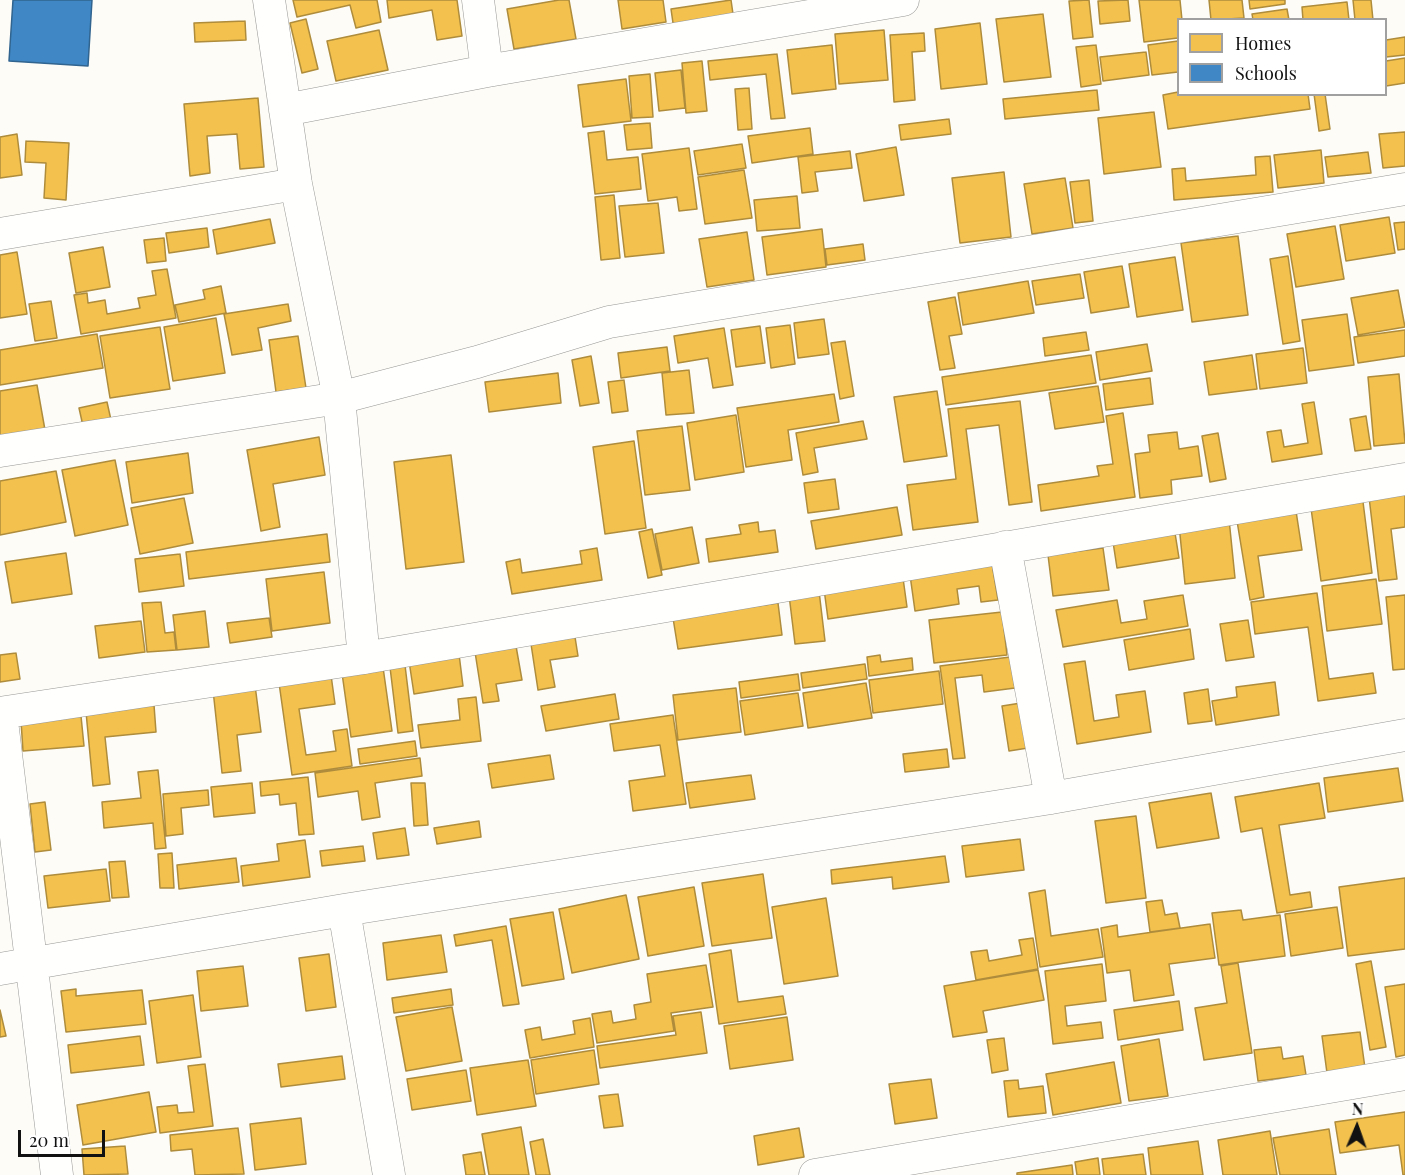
<!DOCTYPE html>
<style>
body{margin:0}
#map{position:relative;width:1405px;height:1175px;overflow:hidden;background:#fdfcf7;font-family:"Playfair Display",serif}
canvas{display:block}
.legend{position:absolute;left:1177px;top:18px;width:210px;height:78px;box-sizing:border-box;background:#fff;border:2px solid #a0a0a0;margin:0;padding:8px 10px;list-style:none;font-size:18px;color:#111}
.legend li{display:flex;align-items:center;gap:12px;height:30px}
.legend b{width:30px;border:2px solid #a0a0a0}
.north{position:absolute;left:1327px;top:1097px;width:60px;height:60px;-webkit-text-stroke:4px #fff;paint-order:stroke;rotate:2deg;font-size:16px;font-weight:700;line-height:24px;text-align:center;color:#111}
.north::after{content:'';display:block;margin:auto;width:21px;height:27px;background:#111;clip-path:polygon(50% 0,100% 100%,50% 72%,0 100%)}
.scale{position:absolute;left:18px;top:1130px;width:87px;height:27px;box-sizing:border-box;border:3px solid #111;border-top:0;padding-left:8px;font-size:18px;line-height:21px;white-space:nowrap;color:#111;-webkit-text-stroke:4px #fff;paint-order:stroke}
</style>
<div id="map">
<canvas width="1405" height="1175"></canvas>
<ul class="legend">
<li><b style="height:16px;background:#f2c14e"></b>Homes</li>
<li><b style="height:16px;background:#3f88c5"></b>Schools</li>
</ul>
<div class="north">N</div>
<div class="scale">20 m</div>
</div>
<script>
const c = document.querySelector('canvas').getContext('2d');
c.lineJoin = 'round';
function paint(path, color) {
  c.fillStyle = color;
  c.fill(path, 'evenodd');
}
function shape(rows) {
  const path = new Path2D();
  for (const r of rows) {
    path.moveTo(r[0], r[1]);
    for (let i = 2; i < r.length; i += 2) path.lineTo(r[i], r[i + 1]);
  }
  return path;
}
function strokePath(path, color, width, dash) {
  c.strokeStyle = color;
  c.lineWidth = width;
  c.lineCap = dash ? 'butt' : 'round';
  c.setLineDash(dash || []);
  c.stroke(path);
}
const homes = shape([
 [293,0,377,0,381,22,356,28,350,5,297,17,293,0],
 [387,0,457,0,462,36,437,40,432,10,389,18,387,0],
 [559,0,569,0,576,39,514,49,507,9,559,0],
 [618,0,663,0,666,22,622,29,618,0],
 [731,0,734,21,674,30,671,9,731,0],
 [1089,0,1093,37,1073,39,1069,1,1089,0],
 [1128,0,1130,21,1100,24,1098,1,1128,0],
 [1139,0,1180,0,1182,20,1178,20,1178,38,1144,42,1139,0],
 [1209,0,1242,0,1244,18,1211,20,1209,0],
 [1249,0,1285,0,1285,4,1250,9,1249,0],
 [1353,0,1371,0,1373,20,1355,20,1353,0],
 [1347,2,1349,20,1303,20,1302,7,1347,2],
 [1287,9,1289,20,1253,20,1252,14,1287,9],
 [1043,14,1051,77,1004,82,996,19,1043,14],
 [306,19,318,69,302,73,290,23,306,19],
 [245,21,246,40,195,42,194,23,245,21],
 [980,23,987,84,941,89,935,29,980,23],
 [379,30,388,70,336,81,327,41,379,30],
 [884,30,888,80,839,84,835,34,884,30],
 [924,33,925,51,912,52,915,100,894,102,890,35,924,33],
 [1405,37,1405,55,1386,57,1386,40,1405,37],
 [1178,41,1178,72,1152,75,1148,45,1178,41],
 [832,45,836,89,792,94,787,50,832,45],
 [1096,45,1101,84,1081,87,1076,47,1096,45],
 [1146,52,1149,75,1103,81,1100,57,1146,52],
 [777,54,785,118,771,119,766,74,710,80,708,61,777,54],
 [1405,58,1405,83,1386,86,1386,61,1405,58],
 [702,61,707,111,686,113,682,63,702,61],
 [681,70,685,108,659,111,655,73,681,70],
 [650,74,653,117,632,118,629,76,650,74],
 [626,79,631,121,583,127,578,85,626,79],
 [749,88,752,129,738,130,735,89,749,88],
 [1097,90,1099,110,1005,119,1003,99,1097,90],
 [1178,92,1178,94,1308,94,1310,109,1168,129,1163,95,1178,92],
 [1314,94,1325,94,1330,129,1319,131,1314,94],
 [258,98,264,167,240,169,237,134,207,136,210,173,190,176,184,104,258,98],
 [1154,112,1161,167,1104,174,1098,118,1154,112],
 [949,119,951,134,901,140,899,125,949,119],
 [650,123,652,148,627,150,624,125,650,123],
 [810,128,813,154,752,163,748,136,810,128],
 [604,131,607,160,638,157,641,189,595,194,588,133,604,131],
 [1405,132,1405,166,1383,168,1379,134,1405,132],
 [17,134,22,175,0,178,0,137,17,134],
 [26,141,69,143,66,200,44,198,46,163,25,162,26,141],
 [742,144,746,168,698,175,694,151,742,144],
 [896,147,904,195,864,201,856,154,896,147],
 [689,148,697,209,679,211,677,197,648,201,642,154,689,148],
 [1321,150,1324,183,1278,188,1274,155,1321,150],
 [850,151,852,168,815,172,818,191,802,193,798,157,850,151],
 [1368,152,1371,173,1328,177,1325,157,1368,152],
 [1270,156,1273,192,1174,200,1172,169,1185,168,1186,181,1256,175,1255,157,1270,156],
 [744,170,752,218,705,224,698,177,744,170],
 [1004,172,1011,237,960,243,952,178,1004,172],
 [1065,178,1073,228,1032,234,1024,184,1065,178],
 [1089,180,1093,221,1075,223,1070,182,1089,180],
 [614,195,620,258,601,260,595,197,614,195],
 [797,196,800,228,757,231,754,200,797,196],
 [658,203,664,253,625,257,619,206,658,203],
 [1389,217,1395,253,1346,261,1340,225,1389,217],
 [270,219,275,243,217,254,213,230,270,219],
 [1405,222,1405,249,1398,250,1394,223,1405,222],
 [1335,226,1344,279,1296,287,1287,234,1335,226],
 [207,228,209,247,169,253,166,233,207,228],
 [822,229,826,267,767,275,762,237,822,229],
 [747,232,754,280,707,287,699,239,747,232],
 [1238,236,1248,315,1192,322,1181,243,1238,236],
 [164,238,166,261,147,263,144,240,164,238],
 [863,244,865,260,827,265,825,249,863,244],
 [103,247,110,287,76,293,69,253,103,247],
 [17,252,27,314,0,318,0,255,17,252],
 [1288,256,1300,341,1283,344,1270,259,1288,256],
 [1175,257,1183,310,1137,317,1129,264,1175,257],
 [1122,266,1129,307,1091,313,1084,272,1122,266],
 [167,269,176,318,81,334,74,295,87,293,88,303,105,300,107,314,140,308,138,298,156,295,152,271,167,269],
 [1080,274,1084,298,1036,305,1032,281,1080,274],
 [1028,281,1034,313,963,325,958,293,1028,281],
 [221,286,226,313,179,322,175,305,205,299,203,290,221,286],
 [1398,290,1405,327,1358,335,1351,298,1398,290],
 [955,297,962,334,949,336,955,368,940,370,928,302,955,297],
 [51,301,57,338,35,341,29,304,51,301],
 [288,304,291,321,258,328,262,350,232,355,224,314,288,304],
 [1347,314,1354,365,1309,371,1302,320,1347,314],
 [216,318,225,373,173,381,164,327,216,318],
 [824,319,829,354,798,358,794,323,824,319],
 [790,325,795,364,771,368,766,328,790,325],
 [760,326,765,363,736,367,731,330,760,326],
 [160,327,170,389,110,398,100,336,160,327],
 [724,328,733,385,713,388,708,358,678,363,674,336,724,328],
 [1405,330,1405,356,1358,363,1354,337,1405,330],
 [1086,332,1089,350,1045,356,1043,338,1086,332],
 [97,334,103,368,0,385,0,350,97,334],
 [298,336,306,388,276,392,269,340,298,336],
 [845,341,854,396,840,399,831,343,845,341],
 [1147,344,1152,371,1100,380,1096,352,1147,344],
 [667,347,670,371,621,378,618,353,667,347],
 [1303,348,1307,383,1260,389,1256,354,1303,348],
 [1091,355,1096,383,946,405,942,377,1091,355],
 [1252,355,1257,389,1209,395,1204,362,1252,355],
 [591,356,599,403,580,406,572,360,591,356],
 [689,370,694,413,666,415,662,373,689,370],
 [558,373,561,403,489,412,485,382,558,373],
 [1399,374,1405,443,1374,446,1368,377,1399,374],
 [1150,378,1153,404,1106,410,1103,384,1150,378],
 [624,380,628,411,612,413,608,382,624,380],
 [37,385,45,430,0,439,0,391,37,385],
 [1098,386,1104,422,1055,429,1049,393,1098,386],
 [937,391,947,456,904,462,894,397,937,391],
 [834,394,839,422,788,430,792,460,746,467,737,408,834,394],
 [1020,401,1032,502,1009,505,999,425,966,429,978,522,913,530,907,485,956,479,948,409,1020,401],
 [107,402,111,420,83,426,79,408,107,402],
 [1314,402,1322,454,1272,462,1267,432,1281,430,1284,447,1308,443,1302,404,1314,402],
 [1123,413,1135,497,1041,511,1038,485,1099,476,1097,466,1113,464,1106,416,1123,413],
 [736,415,744,472,695,480,687,423,736,415],
 [1366,416,1371,449,1355,451,1350,419,1366,416],
 [863,421,867,439,814,448,818,472,803,475,796,433,863,421],
 [682,426,690,490,645,495,637,431,682,426],
 [1177,432,1179,449,1198,446,1202,476,1171,480,1172,494,1140,498,1135,454,1150,452,1148,435,1177,432],
 [1218,433,1226,479,1210,482,1202,436,1218,433],
 [319,437,325,475,273,484,280,527,261,531,247,450,319,437],
 [634,441,646,528,605,534,593,447,634,441],
 [188,453,193,493,132,503,126,462,188,453],
 [451,455,464,562,406,569,394,462,451,455],
 [115,460,128,525,75,536,62,470,115,460],
 [56,471,66,522,0,535,0,481,56,471],
 [835,479,839,509,808,513,804,483,835,479],
 [1405,493,1405,527,1391,529,1397,579,1379,581,1369,497,1405,493],
 [1362,494,1372,573,1321,581,1310,501,1362,494],
 [184,498,193,543,140,554,131,508,184,498],
 [897,507,902,535,816,549,811,521,897,507],
 [1296,511,1302,550,1258,556,1264,597,1250,600,1237,521,1296,511],
 [1229,519,1235,578,1185,584,1179,525,1229,519],
 [758,522,759,532,775,530,778,552,709,562,706,539,741,534,739,525,758,522],
 [692,527,699,563,662,570,655,534,692,527],
 [652,529,662,575,648,578,639,532,652,529],
 [1175,533,1179,558,1117,568,1113,542,1175,533],
 [327,534,330,562,189,579,186,552,327,534],
 [597,548,602,580,512,594,506,562,520,559,522,573,582,564,580,551,597,548],
 [1103,548,1109,590,1053,596,1048,555,1103,548],
 [66,553,72,594,12,603,5,562,66,553],
 [180,554,184,586,139,592,135,559,180,554],
 [992,564,998,600,981,602,979,586,957,589,959,604,915,611,910,575,992,564],
 [324,572,330,623,272,631,266,579,324,572],
 [903,578,907,607,828,619,824,589,903,578],
 [1376,579,1382,624,1327,631,1322,586,1376,579],
 [819,591,825,641,795,644,789,595,819,591],
 [1317,593,1329,679,1373,673,1376,693,1318,701,1308,627,1255,634,1251,602,1317,593],
 [1183,595,1188,626,1063,647,1056,610,1117,600,1121,623,1147,619,1144,601,1183,595],
 [1405,595,1405,669,1393,670,1386,597,1405,595],
 [161,602,165,633,174,632,176,650,147,652,142,603,161,602],
 [778,603,782,635,678,649,673,618,778,603],
 [205,611,209,647,177,650,173,615,205,611],
 [1002,612,1007,655,934,663,929,620,1002,612],
 [269,618,272,637,230,643,227,623,269,618],
 [1248,620,1254,657,1226,661,1220,624,1248,620],
 [141,621,145,652,99,658,95,626,141,621],
 [1190,629,1194,659,1129,670,1124,640,1190,629],
 [575,637,578,656,550,660,555,687,538,690,531,644,575,637],
 [516,646,522,680,496,684,499,701,483,703,475,652,516,646],
 [16,653,20,679,0,682,0,655,16,653],
 [459,654,463,686,414,694,409,661,459,654],
 [880,655,881,662,912,658,913,670,869,676,867,657,880,655],
 [404,657,413,731,398,733,389,659,404,657],
 [1010,657,1015,688,984,692,982,675,955,678,965,758,953,759,940,666,1010,657],
 [382,660,392,731,351,737,341,666,382,660],
 [1085,661,1094,721,1119,717,1116,695,1145,691,1151,732,1077,744,1064,664,1085,661],
 [865,664,867,679,803,688,801,673,865,664],
 [939,671,943,704,873,713,869,680,939,671],
 [798,674,800,690,741,698,739,682,798,674],
 [331,675,335,704,299,709,306,755,336,751,333,731,347,729,352,766,292,775,279,683,331,675],
 [1275,682,1279,715,1216,725,1212,701,1237,697,1236,687,1275,682],
 [866,683,872,718,808,728,803,693,866,683],
 [255,685,261,732,237,735,241,771,222,773,213,690,255,685],
 [736,688,741,732,678,740,673,695,736,688],
 [1208,689,1212,721,1188,724,1184,693,1208,689],
 [798,693,803,726,745,735,740,701,798,693],
 [615,694,619,719,546,731,541,706,615,694],
 [476,697,481,741,421,748,418,725,460,720,458,699,476,697],
 [1021,703,1028,748,1009,751,1002,706,1021,703],
 [154,705,156,732,105,737,110,784,93,786,86,712,154,705],
 [673,715,686,804,633,811,629,781,665,776,660,745,614,751,610,724,673,715],
 [81,716,84,746,23,751,21,721,81,716],
 [415,741,417,756,360,764,358,749,415,741],
 [947,749,949,767,905,772,903,754,947,749],
 [550,755,554,779,492,788,488,764,550,755],
 [420,758,422,776,375,783,380,817,362,820,358,791,318,797,315,773,420,758],
 [1398,768,1403,801,1328,812,1324,778,1398,768],
 [158,770,166,848,155,849,153,823,104,828,102,802,141,798,138,772,158,770],
 [751,775,755,799,690,808,686,783,751,775],
 [308,777,314,834,299,835,296,803,280,805,279,794,261,796,260,782,308,777],
 [252,783,255,813,214,817,211,787,252,783],
 [411,783,425,783,428,825,414,826,411,783],
 [1319,783,1325,818,1279,825,1290,895,1310,892,1312,907,1277,913,1262,828,1241,832,1235,797,1319,783],
 [208,790,209,805,181,808,183,834,166,836,163,794,208,790],
 [1211,793,1219,838,1157,848,1149,803,1211,793],
 [45,802,51,850,35,852,30,804,45,802],
 [1136,816,1146,898,1106,903,1095,821,1136,816],
 [479,821,481,837,437,844,434,828,479,821],
 [405,828,409,855,377,859,373,833,405,828],
 [1020,839,1024,870,966,877,962,846,1020,839],
 [305,840,310,877,243,886,241,866,279,861,277,844,305,840],
 [363,846,365,861,322,866,320,851,363,846],
 [172,853,174,888,160,888,158,854,172,853],
 [945,856,949,882,893,889,892,877,832,884,831,870,945,856],
 [236,858,239,882,179,889,177,865,236,858],
 [125,861,129,897,112,898,109,862,125,861],
 [106,869,110,901,48,908,44,876,106,869],
 [763,874,772,938,712,946,702,883,763,874],
 [1405,878,1405,949,1348,956,1339,887,1405,878],
 [694,887,704,946,648,956,638,897,694,887],
 [1045,890,1051,936,1098,929,1103,957,1040,967,1029,893,1045,890],
 [626,895,639,959,572,973,559,909,626,895],
 [826,898,838,976,784,984,772,907,826,898],
 [1162,900,1165,915,1177,913,1180,928,1150,932,1146,902,1162,900],
 [1337,907,1343,948,1291,956,1285,914,1337,907],
 [1241,910,1243,920,1280,915,1285,956,1219,965,1212,913,1241,910],
 [553,912,564,979,522,986,510,919,553,912],
 [1210,924,1215,958,1169,964,1174,995,1134,1001,1130,970,1107,973,1101,928,1117,925,1118,937,1210,924],
 [506,926,519,1004,503,1006,492,940,456,946,454,935,506,926],
 [441,935,447,972,387,980,383,943,441,935],
 [1033,938,1038,969,976,980,971,952,987,950,989,961,1022,955,1019,940,1033,938],
 [731,950,738,1002,783,996,786,1014,719,1024,709,954,731,950],
 [329,954,336,1007,306,1011,299,958,329,954],
 [1371,961,1386,1047,1370,1050,1356,964,1371,961],
 [1238,963,1252,1053,1204,1060,1195,1008,1227,1003,1221,966,1238,963],
 [1102,964,1106,1001,1065,1006,1067,1026,1101,1022,1103,1038,1053,1044,1045,971,1102,964],
 [706,965,713,1007,671,1013,674,1031,597,1043,592,1014,611,1011,613,1023,636,1019,634,1005,651,1002,647,974,706,965],
 [243,966,248,1006,201,1011,197,971,243,966],
 [1038,970,1044,1000,983,1011,987,1032,953,1037,944,986,1038,970],
 [1405,984,1405,1055,1396,1057,1385,987,1405,984],
 [76,989,76,996,142,990,146,1024,66,1032,61,991,76,989],
 [451,989,453,1005,394,1013,392,998,451,989],
 [193,995,201,1057,157,1063,149,1001,193,995],
 [1179,1001,1183,1030,1118,1040,1114,1010,1179,1001],
 [452,1007,462,1061,406,1071,396,1017,452,1007],
 [0,1010,6,1036,0,1037,0,1010],
 [701,1012,707,1053,600,1068,597,1046,676,1035,673,1016,701,1012],
 [787,1017,793,1060,730,1069,724,1026,787,1017],
 [590,1018,594,1047,530,1058,525,1030,540,1027,542,1040,575,1034,573,1021,590,1018],
 [1360,1032,1365,1068,1327,1073,1322,1036,1360,1032],
 [140,1036,144,1065,71,1073,68,1045,140,1036],
 [1004,1038,1008,1070,992,1073,987,1040,1004,1038],
 [1159,1039,1168,1096,1129,1101,1121,1046,1159,1039],
 [1281,1047,1283,1059,1303,1056,1306,1075,1258,1081,1254,1050,1281,1047],
 [594,1050,599,1084,536,1094,531,1060,594,1050],
 [342,1056,345,1079,281,1087,278,1064,342,1056],
 [528,1060,536,1106,477,1115,470,1068,528,1060],
 [1114,1062,1121,1103,1053,1115,1046,1074,1114,1062],
 [205,1064,213,1126,160,1133,157,1107,177,1105,178,1113,194,1112,188,1066,205,1064],
 [466,1070,471,1101,412,1110,407,1079,466,1070],
 [931,1079,937,1118,895,1124,889,1084,931,1079],
 [1018,1080,1019,1089,1043,1086,1046,1113,1008,1117,1004,1081,1018,1080],
 [149,1092,156,1132,83,1145,77,1105,149,1092],
 [618,1094,623,1126,604,1128,599,1096,618,1094],
 [1405,1112,1405,1175,1403,1175,1399,1145,1340,1153,1335,1122,1405,1112],
 [301,1118,306,1164,255,1170,250,1124,301,1118],
 [521,1127,529,1175,489,1175,482,1134,521,1127],
 [238,1128,244,1174,195,1175,192,1149,171,1151,170,1135,238,1128],
 [799,1128,804,1157,758,1165,754,1136,799,1128],
 [1329,1129,1336,1175,1280,1175,1273,1138,1329,1129],
 [1270,1131,1277,1175,1223,1175,1218,1140,1270,1131],
 [543,1139,550,1175,536,1175,530,1142,543,1139],
 [1198,1141,1203,1175,1151,1175,1148,1148,1198,1141],
 [125,1146,128,1174,84,1175,82,1149,125,1146],
 [481,1152,485,1175,466,1175,463,1155,481,1152],
 [1143,1154,1146,1175,1104,1175,1102,1159,1143,1154],
 [1098,1158,1100,1175,1077,1175,1075,1162,1098,1158],
 [1072,1165,1073,1175,1017,1175,1017,1173,1072,1165]
]);
const schools = shape([
 [13,0,92,0,88,66,9,61,13,0]
]);
const minor = shape([
 [269,0,296,184,339,398,364,658],
 [478,0,487,71],
 [285,110,487,71,903,0],
 [0,234,296,184],
 [0,451,339,398,477,362,609,322,1405,189],
 [1005,547,1051,798],
 [0,713,364,658,1405,479],
 [1,713,57,1175],
 [344,910,389,1175],
 [0,969,344,910,1051,798,1405,735],
 [815,1175,1405,1074]
]);
paint(homes, '#f2c14e');
strokePath(homes, '#ae8c3c', 1.5);
paint(schools, '#3f88c5');
strokePath(schools, '#31648f', 1.5);
strokePath(minor, '#979795', 33);
strokePath(minor, '#fffffe', 32);
</script>
